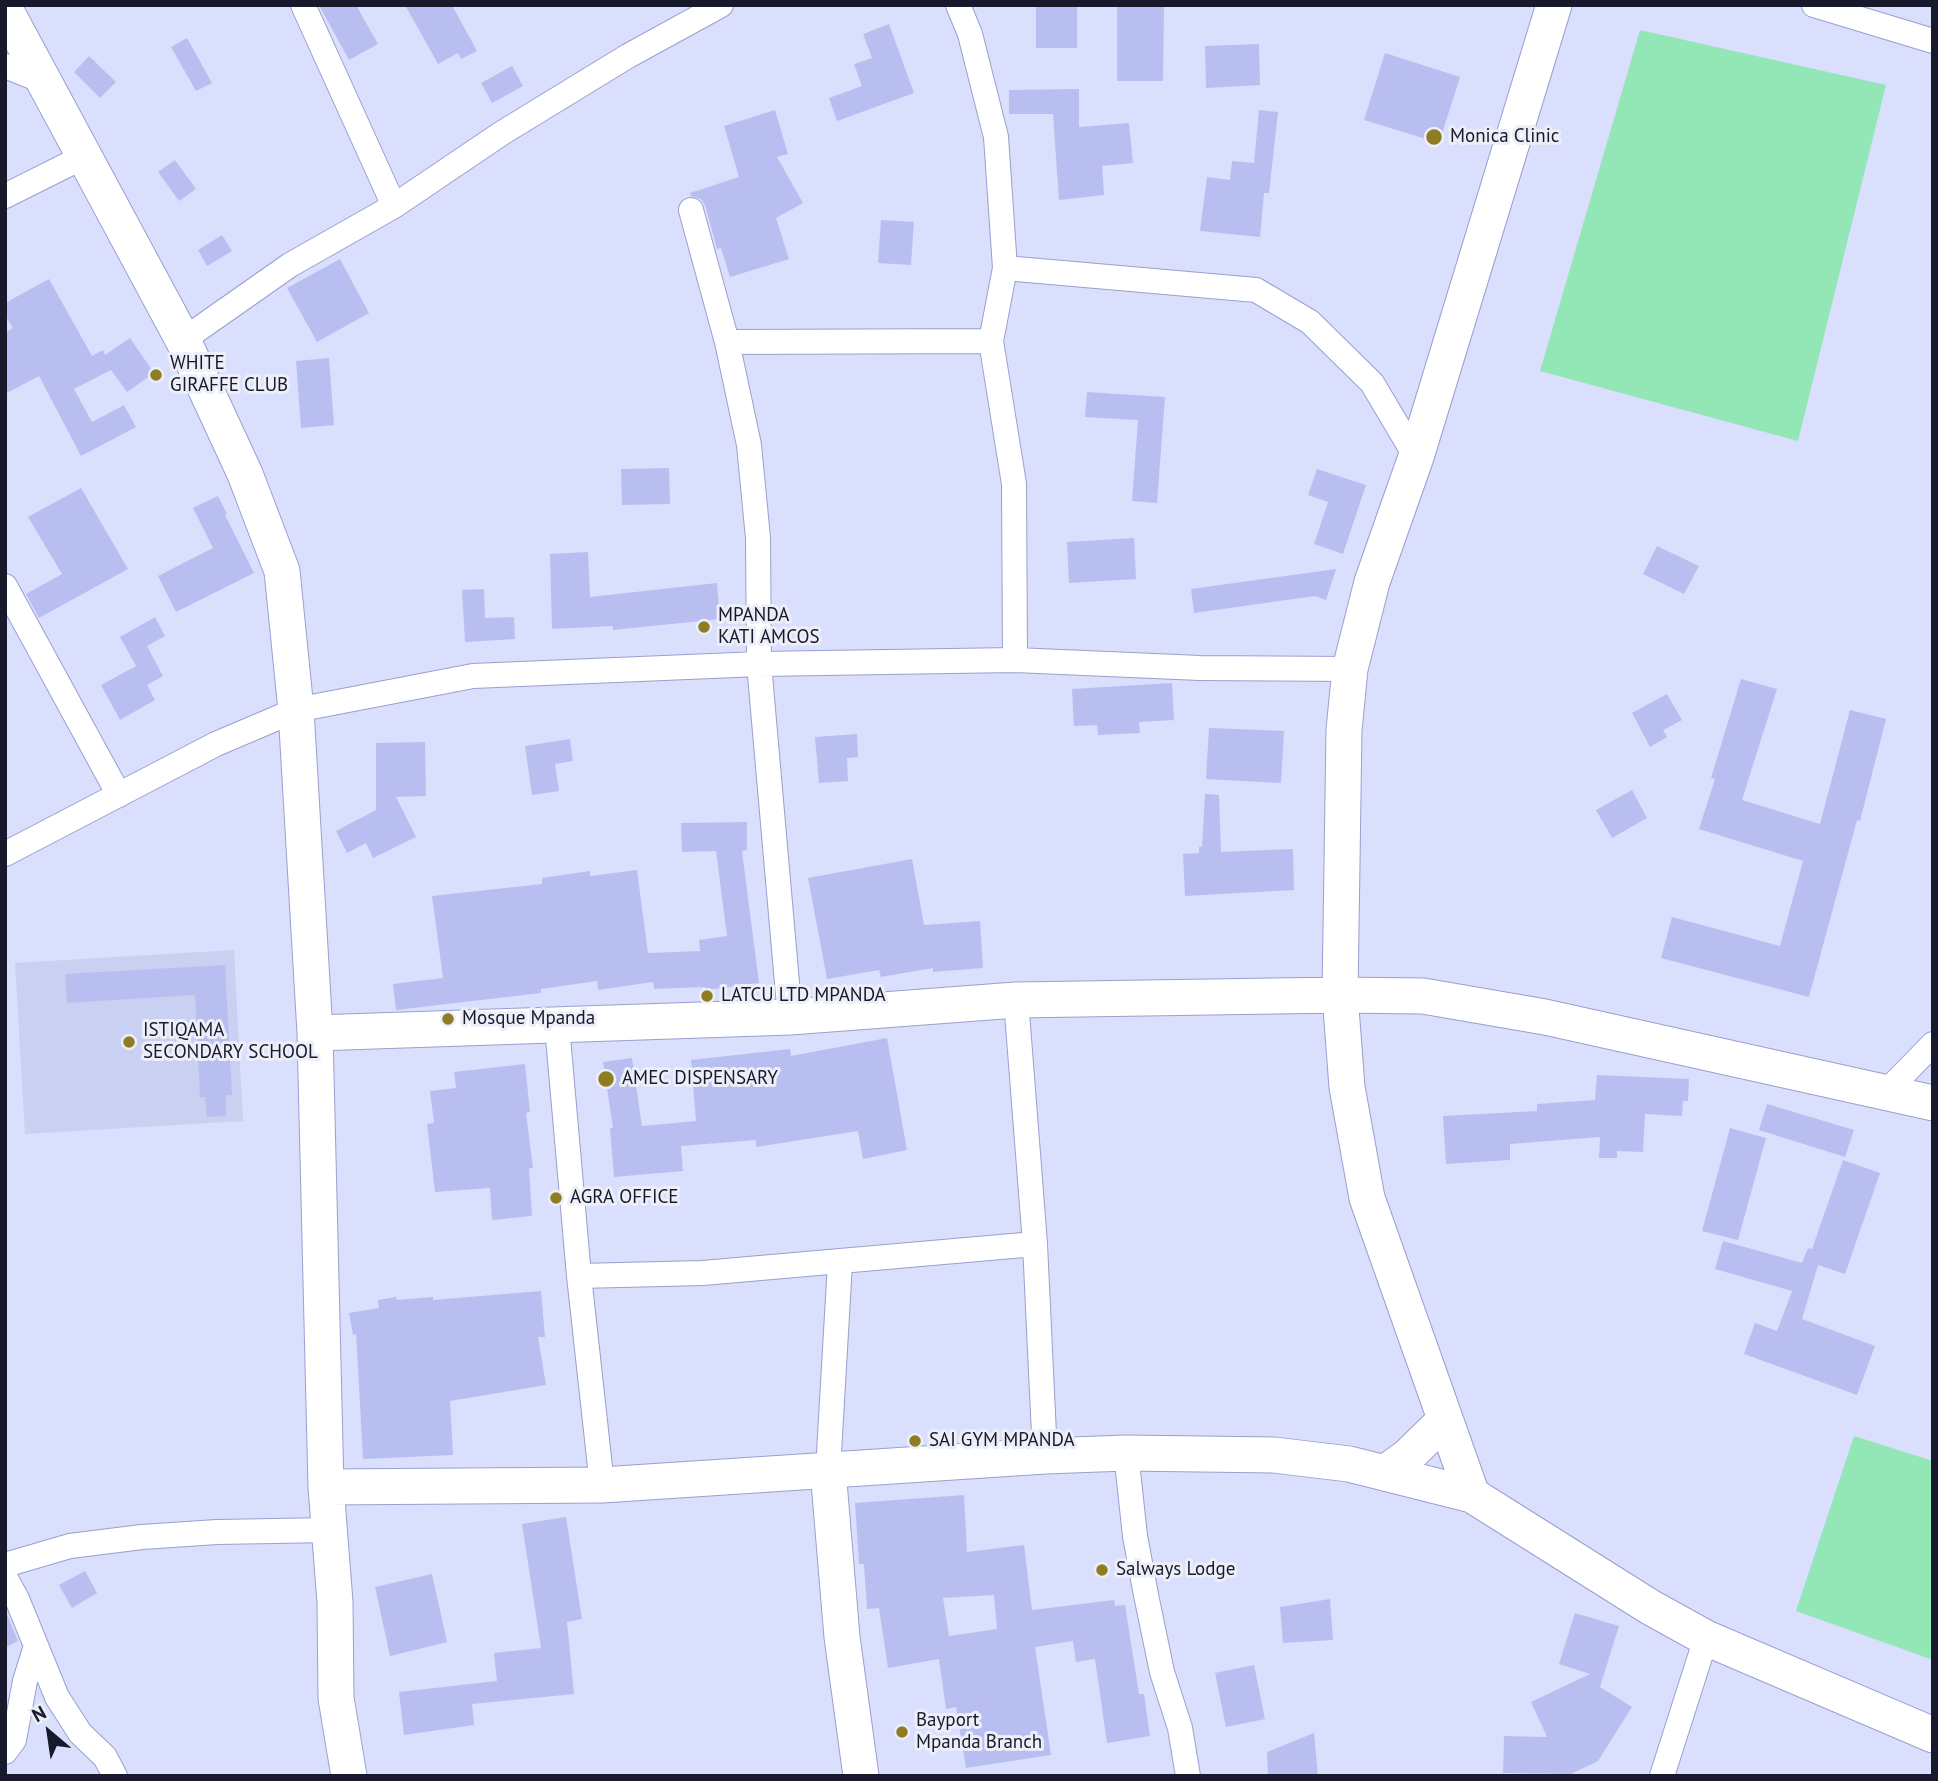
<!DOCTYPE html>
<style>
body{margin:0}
#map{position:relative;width:1938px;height:1781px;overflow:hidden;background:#dadffd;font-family:"PT Sans",sans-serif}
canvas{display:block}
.frame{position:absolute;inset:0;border:7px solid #181a2c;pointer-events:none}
.north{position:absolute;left:14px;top:1697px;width:70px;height:70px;-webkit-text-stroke:5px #eceef8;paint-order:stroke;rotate:331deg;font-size:19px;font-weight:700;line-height:28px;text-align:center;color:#181a2c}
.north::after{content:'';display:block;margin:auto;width:24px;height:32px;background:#181a2c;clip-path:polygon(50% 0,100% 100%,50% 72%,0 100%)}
</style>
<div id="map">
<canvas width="1938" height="1781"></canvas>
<div class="frame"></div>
<div class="north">N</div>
</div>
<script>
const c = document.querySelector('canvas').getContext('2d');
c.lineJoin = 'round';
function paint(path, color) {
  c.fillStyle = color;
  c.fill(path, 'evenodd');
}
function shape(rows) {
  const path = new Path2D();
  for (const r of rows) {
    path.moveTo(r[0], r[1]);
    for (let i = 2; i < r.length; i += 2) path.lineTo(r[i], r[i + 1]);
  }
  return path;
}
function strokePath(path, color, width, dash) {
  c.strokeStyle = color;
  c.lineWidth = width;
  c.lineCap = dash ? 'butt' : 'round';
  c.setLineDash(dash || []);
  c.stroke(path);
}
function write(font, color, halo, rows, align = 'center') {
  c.font = font + ' "PT Sans",sans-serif';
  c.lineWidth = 6;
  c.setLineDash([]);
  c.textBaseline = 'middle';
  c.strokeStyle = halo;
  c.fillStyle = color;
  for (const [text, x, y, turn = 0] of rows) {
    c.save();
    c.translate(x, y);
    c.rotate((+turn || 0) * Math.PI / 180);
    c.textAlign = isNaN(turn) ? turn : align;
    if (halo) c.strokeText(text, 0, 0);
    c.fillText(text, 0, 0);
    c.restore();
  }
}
const built = shape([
 [234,950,243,1121,25,1134,15,963]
]);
const green = shape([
 [1640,30,1886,85,1798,441,1540,371],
 [1854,1436,1933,1461,1933,1660,1796,1611]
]);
const building = shape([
 [319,5,356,5,378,44,349,60],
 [405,5,452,5,477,51,461,59,458,53,438,64],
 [1036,5,1077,5,1077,48,1036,48],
 [1117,5,1164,5,1163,81,1117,81],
 [889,24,914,93,837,121,829,98,862,86,854,64,872,58,863,34],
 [187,38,212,83,196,91,171,47],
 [1259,44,1260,85,1206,88,1205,46],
 [1385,53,1460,77,1439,143,1364,120],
 [89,56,116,82,100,98,74,72],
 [512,66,523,86,492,103,481,83],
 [1079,89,1079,127,1129,123,1133,163,1102,166,1104,195,1059,200,1053,114,1009,114,1009,90],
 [775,110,788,154,777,157,803,203,776,218,789,259,730,277,721,248,717,249,705,205,701,199,691,196,690,193,739,177,724,126],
 [1259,110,1278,112,1269,193,1264,193,1260,237,1200,231,1207,177,1230,180,1232,161,1254,163],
 [175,160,196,189,179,201,158,172],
 [881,220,914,222,911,265,878,263],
 [222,235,232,251,207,266,198,250],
 [340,259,369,313,317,342,287,288],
 [49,279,92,356,103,350,105,355,130,338,154,373,127,392,111,370,74,389,92,422,124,405,136,427,81,456,39,376,5,394,5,333,13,328,5,315,5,303],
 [329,358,334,425,301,428,296,361],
 [1087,392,1165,397,1157,503,1132,501,1138,420,1085,417],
 [669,468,670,504,622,505,621,469],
 [1317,469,1366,485,1343,554,1314,544,1328,502,1308,495],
 [81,488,128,569,39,618,26,594,62,574,28,517],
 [218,496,227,514,225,515,254,573,176,612,158,576,213,548,193,508],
 [1134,538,1136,579,1069,583,1067,542],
 [1657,546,1699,566,1684,594,1643,574],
 [588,552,590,597,717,583,720,619,613,630,613,626,552,629,550,554],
 [1336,569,1326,600,1315,596,1194,613,1191,589],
 [484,589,485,618,514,617,515,639,465,642,462,590],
 [155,617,165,636,147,646,163,676,147,685,155,700,120,720,101,685,136,666,120,637],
 [1741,679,1777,689,1742,800,1820,824,1850,710,1886,719,1860,821,1857,820,1809,997,1661,958,1672,917,1780,946,1803,861,1699,829,1715,779,1711,778],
 [1172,683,1174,720,1139,722,1140,733,1098,735,1097,725,1074,726,1072,689],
 [1667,694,1682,720,1663,730,1667,737,1650,747,1632,713],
 [1209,728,1284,731,1281,783,1206,779],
 [857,734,858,757,847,758,848,781,819,783,815,737],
 [570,739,573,761,555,764,559,791,532,795,525,746],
 [425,742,426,796,396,797,416,837,373,858,366,843,347,853,336,831,376,810,376,743],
 [1632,790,1647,818,1612,838,1596,810],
 [1205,794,1219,795,1221,852,1293,849,1294,890,1185,896,1183,854,1199,853,1199,847,1202,847],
 [747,822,747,850,742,851,759,983,705,990,705,987,654,989,653,982,598,990,597,981,541,989,541,993,396,1010,393,984,443,978,432,896,542,884,542,878,590,871,590,876,637,870,648,953,700,951,699,940,727,936,716,851,682,852,681,823],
 [912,859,924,925,980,921,983,968,933,972,933,968,881,977,879,970,827,979,808,878],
 [225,965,232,1095,226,1095,226,1116,207,1117,205,1097,200,1097,195,995,67,1003,65,974],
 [887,1038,907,1150,863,1159,858,1131,756,1147,756,1140,681,1146,683,1171,614,1177,610,1128,613,1128,603,1062,632,1058,642,1126,696,1121,691,1060,790,1049,791,1056],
 [525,1064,530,1112,526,1113,533,1168,529,1168,532,1216,492,1220,490,1188,435,1192,427,1124,434,1123,430,1091,456,1088,454,1072],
 [1597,1075,1689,1079,1688,1101,1683,1101,1682,1116,1645,1114,1643,1152,1617,1151,1617,1158,1599,1158,1600,1137,1510,1144,1510,1160,1446,1164,1443,1116,1537,1111,1537,1104,1595,1100],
 [1767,1104,1854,1130,1845,1157,1759,1130],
 [1730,1128,1766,1138,1738,1240,1702,1231],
 [1843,1160,1880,1173,1845,1274,1818,1265,1802,1319,1875,1346,1857,1395,1744,1354,1755,1323,1777,1331,1792,1291,1715,1269,1723,1241,1802,1263,1808,1248,1812,1249],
 [541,1291,545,1337,538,1337,546,1385,450,1401,453,1455,363,1459,356,1334,353,1335,349,1313,379,1308,378,1300,396,1297,397,1300,433,1297,433,1300],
 [964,1495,967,1552,1024,1545,1032,1610,1114,1600,1115,1606,1125,1605,1139,1694,1144,1694,1150,1736,1107,1743,1095,1659,1076,1662,1073,1641,1035,1647,1051,1755,966,1768,956,1707,946,1709,939,1659,888,1668,879,1608,867,1609,864,1564,859,1564,855,1503],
 [994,1595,997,1629,949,1636,943,1598],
 [566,1517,582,1619,567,1622,574,1694,472,1704,474,1725,404,1735,399,1692,497,1681,494,1653,541,1648,522,1524],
 [85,1571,97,1593,72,1608,59,1585],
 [432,1574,447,1642,390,1656,375,1587],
 [1330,1599,1333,1640,1283,1643,1280,1607],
 [5,1610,18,1641,5,1648],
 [1575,1613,1619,1626,1600,1687,1632,1707,1598,1761,1571,1774,1503,1773,1504,1736,1547,1737,1531,1702,1590,1674,1559,1664],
 [1254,1665,1265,1719,1226,1727,1215,1673],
 [1314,1733,1318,1776,1268,1776,1267,1752]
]);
const street = shape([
 [303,5,394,206],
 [958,5,970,34,996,137,1005,268,991,341,1014,484,1015,660],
 [1814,5,1933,41],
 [5,66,47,83],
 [5,196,85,156],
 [691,210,727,342,749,445,758,538,759,664,790,1017],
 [1005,268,1256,290,1310,322,1372,383,1416,457],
 [183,340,290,265,394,206,502,133,628,56,721,5],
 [727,342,991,341],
 [5,586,119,795],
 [5,854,216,744,296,710,473,676,759,664,1015,660,1200,668,1350,669],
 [1016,1000,1035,1244,1045,1456],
 [557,1026,579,1276,602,1485],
 [1887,1091,1933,1044],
 [579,1276,703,1273,1035,1244],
 [1126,1453,1135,1536,1146,1595,1162,1672,1180,1728,1188,1776],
 [828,1470,840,1263],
 [5,1565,70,1546,142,1537,217,1532,330,1530],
 [5,1577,17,1599,57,1697,80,1733,105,1757,115,1776],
 [5,1752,14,1740,25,1681,35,1649],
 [1662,1776,1706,1638]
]);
const secondary = shape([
 [5,9,183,340,245,474,282,571,296,710,315,1033,326,1487,335,1602,336,1698,349,1776],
 [315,1033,790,1017,1016,1000,1340,995,1423,996,1545,1017,1933,1103],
 [828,1470,842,1637,861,1776],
 [1386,1472,1407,1457,1445,1420],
 [326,1487,602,1485,1045,1456,1126,1453,1274,1455,1349,1464,1472,1495,1650,1607,1706,1638,1933,1735],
 [1472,1495,1367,1198,1347,1087,1340,995,1344,730,1350,669,1372,582,1416,457,1554,5]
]);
const markers = [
 [1434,137,9,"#8e7d23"],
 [156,375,7,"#8e7d23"],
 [704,627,7,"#8e7d23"],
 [707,996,7,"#8e7d23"],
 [448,1019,7,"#8e7d23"],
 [129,1042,7,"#8e7d23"],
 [606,1079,9,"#8e7d23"],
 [556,1198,7,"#8e7d23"],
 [915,1441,7,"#8e7d23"],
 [1102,1570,7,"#8e7d23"],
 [902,1732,7,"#8e7d23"]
];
const poiNames = [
 ["Monica Clinic",1450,137],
 ["WHITE",170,364],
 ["GIRAFFE CLUB",170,386],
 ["MPANDA",718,616],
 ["KATI AMCOS",718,638],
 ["LATCU LTD MPANDA",721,996],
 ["Mosque Mpanda",462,1019],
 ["ISTIQAMA",143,1031],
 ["SECONDARY SCHOOL",143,1053],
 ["AMEC DISPENSARY",622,1079],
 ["AGRA OFFICE",570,1198],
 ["SAI GYM MPANDA",929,1441],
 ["Salways Lodge",1116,1570],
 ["Bayport",916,1721],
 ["Mpanda Branch",916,1743]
];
paint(built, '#cad0f2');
paint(green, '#93e6b6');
paint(building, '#b8bff0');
strokePath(street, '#99a0cf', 26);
strokePath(secondary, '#99a0cf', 37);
strokePath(street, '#fff', 24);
strokePath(secondary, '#fff', 35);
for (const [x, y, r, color] of markers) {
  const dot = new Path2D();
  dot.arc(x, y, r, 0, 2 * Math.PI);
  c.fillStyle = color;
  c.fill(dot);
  strokePath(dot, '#eceef8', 2.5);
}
write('19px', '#181a2c', '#eceef8', poiNames, 'left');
</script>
